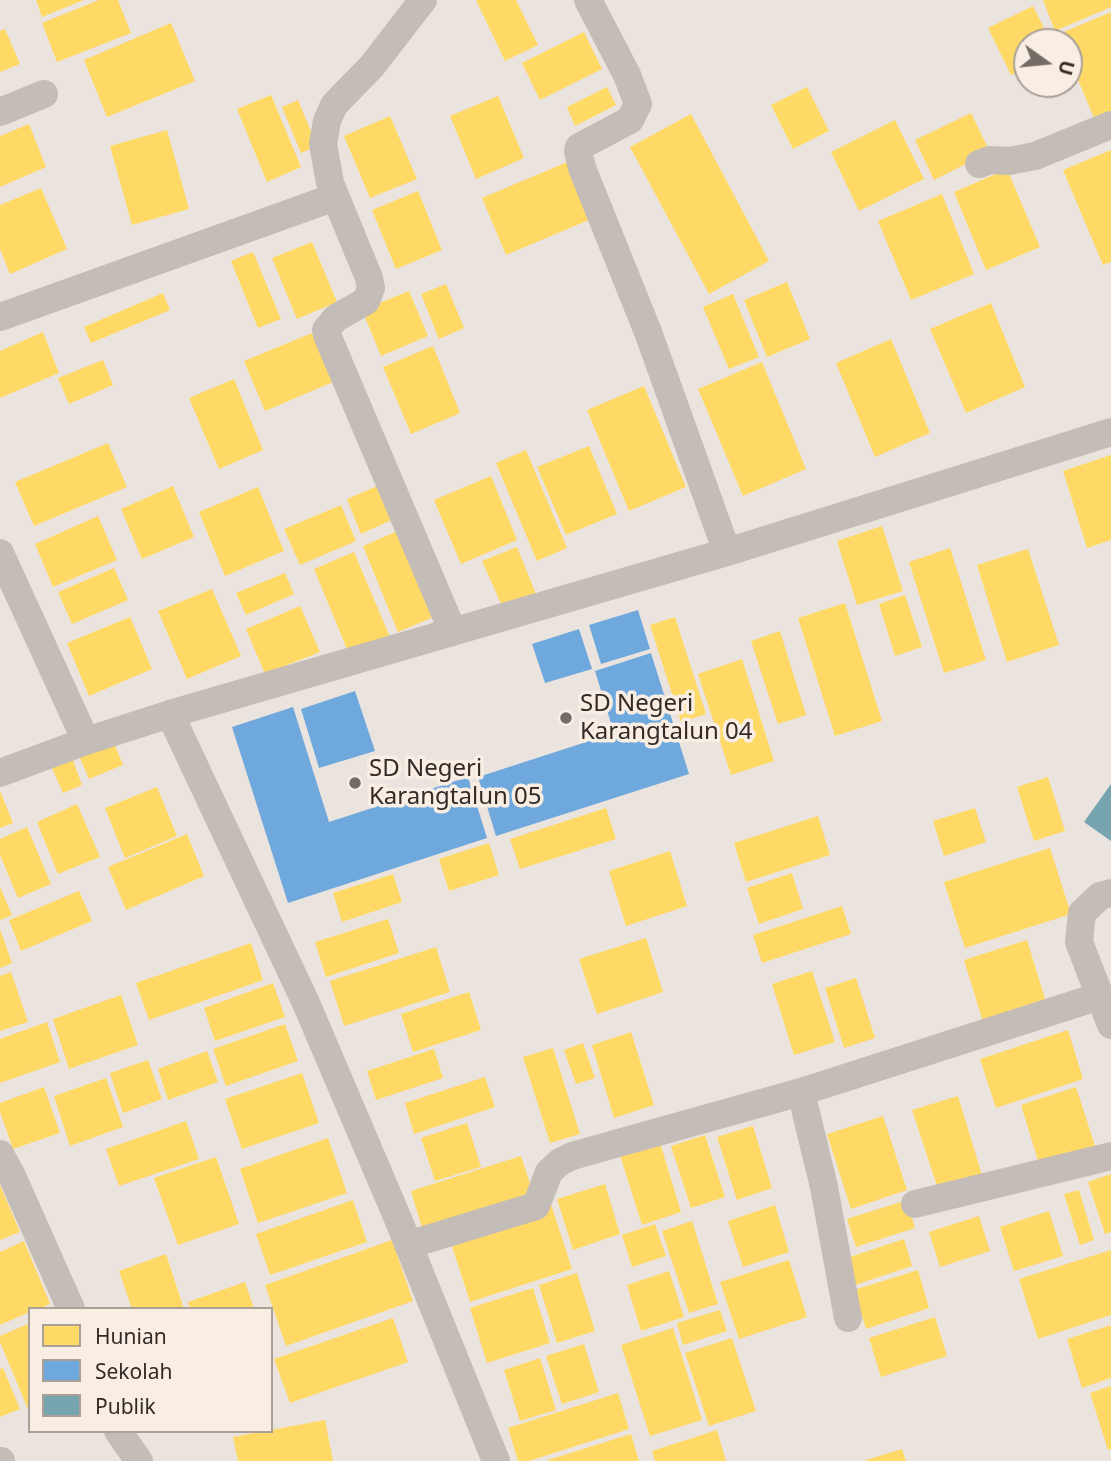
<!DOCTYPE html>
<style>
body{margin:0}
#map{position:relative;width:1111px;height:1461px;overflow:hidden;background:#ebe4de;font-family:"Noto Sans",sans-serif}
canvas{display:block}
.legend{position:absolute;left:28px;top:1307px;width:245px;height:126px;box-sizing:border-box;background:#f8eee4;border:2px solid #aaa098;margin:0;padding:9px 12px;list-style:none;font-size:21px;color:#342a26}
.legend li{display:flex;align-items:center;gap:14px;height:35px}
.legend b{width:35px;border:2px solid #aaa098}
.north{position:absolute;left:1013px;top:28px;width:70px;height:70px;box-sizing:border-box;background:#f8eee4;border:2px solid #aaa098;border-radius:50%;rotate:105deg;font-size:19px;font-weight:700;line-height:28px;text-align:center;color:#342a26}
.north::after{content:'';display:block;margin:auto;width:24px;height:32px;background:#746b66;clip-path:polygon(50% 0,100% 100%,50% 72%,0 100%)}
</style>
<div id="map">
<canvas width="1111" height="1461"></canvas>
<ul class="legend">
<li><b style="height:19px;background:#ffd966"></b>Hunian</li>
<li><b style="height:19px;background:#6fa8dc"></b>Sekolah</li>
<li><b style="height:19px;background:#76a5af"></b>Publik</li>
</ul>
<div class="north">U</div>
</div>
<script>
const c = document.querySelector('canvas').getContext('2d');
c.lineJoin = 'round';
function paint(path, color) {
  c.fillStyle = color;
  c.fill(path, 'evenodd');
}
function shape(rows) {
  const path = new Path2D();
  for (const r of rows) {
    path.moveTo(r[0], r[1]);
    for (let i = 2; i < r.length; i += 2) path.lineTo(r[i], r[i + 1]);
  }
  return path;
}
function strokePath(path, color, width, dash) {
  c.strokeStyle = color;
  c.lineWidth = width;
  c.lineCap = dash ? 'butt' : 'round';
  c.setLineDash(dash || []);
  c.stroke(path);
}
function write(font, color, halo, rows, align = 'center') {
  c.font = font + ' "Noto Sans",sans-serif';
  c.lineWidth = 7;
  c.setLineDash([]);
  c.textBaseline = 'middle';
  c.strokeStyle = halo;
  c.fillStyle = color;
  for (const [text, x, y, turn = 0] of rows) {
    c.save();
    c.translate(x, y);
    c.rotate((+turn || 0) * Math.PI / 180);
    c.textAlign = isNaN(turn) ? turn : align;
    if (halo) c.strokeText(text, 0, 0);
    c.fillText(text, 0, 0);
    c.restore();
  }
}
const homes = shape([
 [36,0,84,0,42,17],
 [99,0,118,0,131,33,57,62,42,23],
 [476,0,516,0,538,45,505,61],
 [1043,0,1111,0,1111,7,1055,31],
 [1033,6,1051,42,1027,42,1027,67,1011,75,988,28],
 [1111,12,1111,111,1094,118,1069,58,1069,42,1062,42,1059,34],
 [171,23,195,81,107,117,84,60],
 [5,29,20,64,0,72,0,31],
 [584,32,602,69,540,100,522,63],
 [607,87,616,105,575,126,567,107],
 [807,87,829,131,793,149,771,105],
 [271,95,301,167,267,182,237,109],
 [498,96,524,158,476,179,450,116],
 [298,100,317,146,301,153,282,107],
 [971,113,990,152,934,180,915,140],
 [691,114,769,261,709,294,630,147],
 [390,116,417,179,370,198,344,136],
 [895,120,924,179,859,211,831,152],
 [29,124,46,167,0,187,0,136],
 [167,130,189,209,132,225,110,146],
 [1111,150,1111,262,1103,265,1063,170],
 [572,160,596,217,506,255,482,198],
 [1007,169,1040,247,986,270,954,192],
 [41,188,67,249,10,274,0,249,0,205],
 [418,191,442,250,396,269,372,210],
 [942,194,974,274,911,300,878,221],
 [312,242,337,302,297,319,272,258],
 [253,252,281,319,258,328,231,261],
 [787,282,810,339,767,357,744,300],
 [446,284,464,328,439,339,421,294],
 [409,291,428,336,381,356,362,310],
 [163,293,170,310,91,343,84,327],
 [733,294,759,357,729,369,703,307],
 [991,303,1025,387,966,413,930,329],
 [43,332,59,373,0,398,0,351],
 [312,333,333,382,265,411,244,361],
 [891,339,930,433,875,457,836,363],
 [433,346,460,413,411,434,383,367],
 [103,360,113,385,69,404,58,378],
 [762,362,806,469,743,496,698,389],
 [234,379,263,450,219,469,189,398],
 [644,386,686,487,629,511,587,410],
 [108,443,127,487,34,526,15,482],
 [589,446,617,514,566,535,537,467],
 [526,450,567,548,537,561,496,463],
 [1111,455,1111,540,1087,548,1063,471],
 [491,476,517,540,461,564,434,500],
 [382,484,396,518,361,534,347,499],
 [173,486,194,537,142,559,121,509],
 [258,487,284,551,225,576,199,512],
 [341,505,356,541,300,565,284,529],
 [98,516,117,560,53,587,35,544],
 [882,526,903,591,857,605,837,541],
 [402,529,438,615,398,632,363,546],
 [517,547,536,594,503,608,482,561],
 [950,548,986,660,944,673,909,562],
 [1028,549,1059,645,1007,662,977,565],
 [354,552,390,637,349,654,314,569],
 [114,568,128,600,72,624,58,592],
 [285,573,294,594,246,615,236,593],
 [212,589,241,656,187,679,158,611],
 [905,595,922,647,895,656,879,604],
 [845,603,882,721,835,736,798,618],
 [300,606,320,652,265,674,246,629],
 [130,617,152,669,89,696,67,643],
 [675,617,706,714,681,722,650,625],
 [780,631,806,715,778,724,751,641],
 [742,659,774,761,731,775,698,674],
 [111,736,123,765,89,779,77,751],
 [69,750,82,785,63,793,48,759],
 [1048,777,1065,831,1034,841,1017,787],
 [157,787,177,836,125,858,105,808],
 [0,791,13,823,0,828],
 [77,804,100,857,58,874,37,822],
 [606,808,616,839,520,869,510,839],
 [975,808,986,842,944,856,933,821],
 [818,816,830,855,746,882,734,843],
 [27,827,51,884,18,898,0,855,0,839],
 [187,834,204,876,126,910,108,867],
 [489,843,499,875,449,891,439,859],
 [1050,848,1071,914,965,948,944,882],
 [670,851,687,906,626,926,609,871],
 [792,873,803,909,759,924,747,888],
 [393,874,402,902,342,922,333,893],
 [0,887,12,915,0,920],
 [79,891,92,921,21,951,9,920],
 [842,906,851,934,762,963,753,935],
 [388,919,399,953,326,977,315,942],
 [0,929,12,963,0,968],
 [646,938,663,992,597,1014,579,959],
 [1027,940,1046,1002,983,1022,964,960],
 [251,943,263,980,149,1020,136,983],
 [436,947,450,992,344,1026,330,981],
 [812,971,835,1042,794,1055,772,984],
 [11,972,28,1022,0,1031,0,976],
 [856,978,875,1038,844,1048,825,988],
 [273,983,285,1017,215,1041,204,1008],
 [469,992,481,1030,413,1052,401,1014],
 [121,995,138,1045,69,1069,53,1019],
 [47,1022,60,1062,0,1083,0,1039],
 [285,1024,298,1061,226,1086,213,1049],
 [1068,1030,1083,1079,996,1108,980,1059],
 [631,1032,654,1105,614,1118,592,1045],
 [583,1043,595,1078,576,1084,564,1050],
 [553,1048,580,1134,550,1143,523,1057],
 [434,1049,443,1078,376,1100,367,1071],
 [207,1051,218,1082,168,1100,158,1069],
 [148,1060,162,1099,123,1113,110,1073],
 [302,1073,319,1123,242,1149,225,1099],
 [485,1077,495,1107,414,1134,405,1103],
 [106,1078,123,1127,70,1146,54,1096],
 [44,1087,60,1133,13,1149,0,1112,0,1103],
 [1076,1087,1096,1149,1040,1167,1021,1105],
 [958,1096,982,1175,938,1189,912,1110],
 [883,1116,907,1190,851,1209,827,1134],
 [186,1121,199,1159,119,1186,106,1149],
 [467,1123,481,1167,435,1181,421,1138],
 [753,1126,772,1188,737,1200,717,1137],
 [705,1135,725,1197,691,1208,671,1146],
 [658,1136,681,1212,642,1225,618,1149],
 [328,1138,347,1193,258,1223,240,1169],
 [521,1156,536,1202,425,1238,411,1191],
 [216,1157,239,1224,178,1245,154,1178],
 [1111,1174,1111,1232,1105,1234,1088,1182],
 [605,1184,620,1234,573,1250,557,1199],
 [0,1185,20,1232,0,1240],
 [1079,1190,1094,1240,1080,1245,1064,1194],
 [353,1200,367,1242,270,1275,256,1234],
 [907,1200,915,1228,856,1247,847,1219],
 [551,1204,572,1269,470,1302,449,1237],
 [775,1205,789,1252,743,1267,728,1221],
 [1049,1211,1063,1256,1014,1271,1000,1227],
 [979,1216,990,1251,940,1267,929,1232],
 [692,1221,718,1304,689,1313,662,1231],
 [655,1224,666,1256,632,1267,622,1235],
 [904,1239,912,1266,855,1285,847,1258],
 [392,1240,413,1301,286,1346,265,1285],
 [24,1241,50,1304,39,1309,30,1309,30,1312,0,1325,0,1252],
 [1111,1250,1111,1315,1038,1339,1019,1279],
 [166,1254,184,1309,132,1309,119,1271],
 [789,1260,807,1317,739,1339,720,1282],
 [918,1270,929,1308,866,1329,854,1290],
 [669,1271,684,1317,641,1331,627,1285],
 [577,1273,595,1331,557,1343,539,1285],
 [245,1282,254,1309,190,1309,188,1302],
 [533,1288,550,1343,487,1363,470,1308],
 [720,1310,727,1331,683,1345,677,1323],
 [935,1317,947,1356,881,1377,869,1338],
 [393,1318,408,1362,290,1403,274,1359],
 [30,1323,30,1414,0,1342,0,1336],
 [1111,1325,1111,1378,1082,1388,1067,1339],
 [673,1328,702,1420,650,1436,621,1345],
 [732,1338,756,1411,709,1426,685,1353],
 [584,1344,599,1392,562,1404,546,1356],
 [540,1358,556,1410,520,1421,504,1370],
 [3,1368,20,1409,0,1417,0,1369],
 [1111,1386,1111,1449,1108,1450,1090,1393],
 [618,1393,629,1429,529,1461,518,1461,508,1428],
 [325,1420,333,1461,238,1461,233,1437],
 [717,1430,726,1461,655,1461,652,1451],
 [631,1434,639,1461,548,1461,548,1460],
 [902,1449,906,1461,866,1461,866,1460]
]);
const schools = shape([
 [638,610,650,649,601,664,589,625],
 [579,629,592,669,545,683,532,644],
 [651,653,689,774,496,836,478,777,614,733,595,671],
 [355,691,375,751,319,768,301,709],
 [293,707,329,822,468,777,487,838,288,903,232,727]
]);
const public = shape([
 [1111,784,1111,841,1084,822]
]);
const minor = shape([
 [423,0,372,66,334,105,327,121,323,144,330,183,369,278,371,288,366,301,336,318,326,330,327,335,453,632],
 [588,0,627,75,638,104,630,120,579,147,578,151,582,168,648,332,727,552],
 [0,112,44,94],
 [979,164,990,160,1009,161,1035,156,1111,125],
 [0,317,335,197],
 [0,553,86,741],
 [170,714,306,1003,398,1219,496,1461],
 [0,773,86,741,170,714,727,552,1111,432],
 [1111,893,1100,896,1082,913,1079,942,1111,1025],
 [801,1092,1100,996],
 [0,1154,12,1176,71,1309],
 [915,1204,1111,1156],
 [408,1245,536,1206,549,1172,560,1162,572,1156,801,1092,824,1187,848,1318],
 [118,1431,139,1461],
 [0,1461,1,1461]
]);
const markers = [
 [566,718,7,"#746b66"],
 [355,783,7,"#746b66"]
];
const poiNames = [
 ["SD Negeri",580,704],
 ["Karangtalun 04",580,732],
 ["SD Negeri",369,769],
 ["Karangtalun 05",369,797]
];
paint(homes, '#ffd966');
paint(schools, '#6fa8dc');
paint(public, '#76a5af');
strokePath(minor, '#c3bcb7', 28);
for (const [x, y, r, color] of markers) {
  const dot = new Path2D();
  dot.arc(x, y, r, 0, 2 * Math.PI);
  c.fillStyle = color;
  c.fill(dot);
  strokePath(dot, '#f8eee4', 2.5);
}
write('24px', '#342a26', '#f8eee4', poiNames, 'left');
</script>
